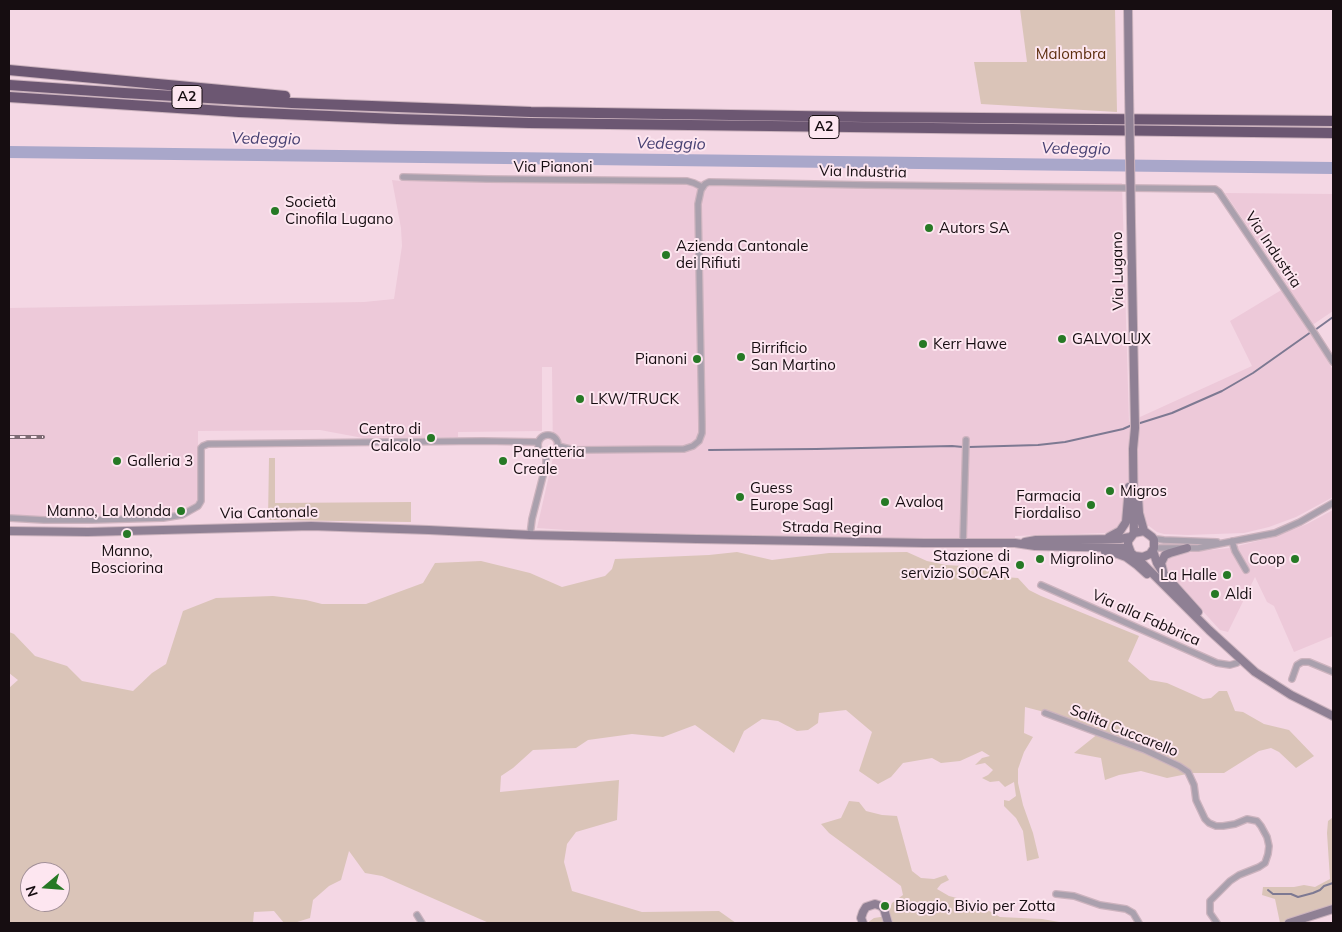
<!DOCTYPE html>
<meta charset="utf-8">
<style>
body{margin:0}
#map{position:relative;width:1342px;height:932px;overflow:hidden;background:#f4d7e4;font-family:Mulish,sans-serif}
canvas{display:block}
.frame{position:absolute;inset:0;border:10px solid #160d11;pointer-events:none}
.north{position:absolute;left:20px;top:862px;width:50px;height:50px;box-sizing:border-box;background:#fde6f0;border:1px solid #a18f97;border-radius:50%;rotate:252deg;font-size:14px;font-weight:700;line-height:20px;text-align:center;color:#160d11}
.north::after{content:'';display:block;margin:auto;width:18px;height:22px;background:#267925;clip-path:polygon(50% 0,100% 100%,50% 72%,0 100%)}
</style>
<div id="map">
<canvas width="1342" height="932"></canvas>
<div class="frame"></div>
<div class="north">N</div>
</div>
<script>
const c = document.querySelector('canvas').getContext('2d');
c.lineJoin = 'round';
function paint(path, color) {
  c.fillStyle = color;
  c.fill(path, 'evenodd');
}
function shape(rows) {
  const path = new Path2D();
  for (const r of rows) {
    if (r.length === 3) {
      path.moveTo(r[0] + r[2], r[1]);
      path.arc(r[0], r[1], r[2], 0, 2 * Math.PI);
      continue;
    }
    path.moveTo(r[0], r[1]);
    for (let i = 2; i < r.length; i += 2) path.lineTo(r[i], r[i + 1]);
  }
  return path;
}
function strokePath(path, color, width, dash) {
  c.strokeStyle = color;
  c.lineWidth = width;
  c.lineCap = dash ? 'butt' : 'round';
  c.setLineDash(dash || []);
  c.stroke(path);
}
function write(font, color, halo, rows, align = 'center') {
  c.font = font + ' Mulish,sans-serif';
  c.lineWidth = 4;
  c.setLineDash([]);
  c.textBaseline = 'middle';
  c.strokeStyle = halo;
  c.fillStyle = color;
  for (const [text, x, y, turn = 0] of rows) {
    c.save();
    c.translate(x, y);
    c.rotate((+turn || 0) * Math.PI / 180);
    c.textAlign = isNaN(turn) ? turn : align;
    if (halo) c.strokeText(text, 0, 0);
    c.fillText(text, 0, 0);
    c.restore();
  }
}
const built = shape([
 [403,174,697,181,1122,183,1129,422,1252,366,1230,321,1288,286,1225,193,1333,194,1333,311,1308,328,1333,370,1333,497,1296,517,1269,527,1244,533,1187,535,1164,534,1157,532,1149,526,1119,526,1111,531,1105,533,1015,536,1015,543,697,539,537,528,553,458,552,367,542,367,542,431,458,432,458,437,363,438,320,430,198,431,198,499,195,503,184,510,177,513,167,514,56,517,9,515,9,308,364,302,394,299,402,246,401,228,392,180,401,181,403,179],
 [1333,510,1333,636,1294,652,1274,606,1267,602,1255,577,1228,632,1220,630,1177,583,1166,569,1165,561,1167,558,1174,554,1229,548,1274,537,1307,524]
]);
const green = shape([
 [1020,9,1115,9,1117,112,981,104,974,62,1027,62],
 [269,458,275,458,275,503,411,502,411,522,268,520],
 [737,552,772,560,829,553,907,552,927,561,946,565,979,567,1004,577,1018,578,1029,590,1041,596,1139,636,1128,661,1150,680,1167,683,1203,699,1211,698,1219,691,1227,691,1235,711,1243,712,1264,724,1289,730,1314,756,1296,768,1279,752,1271,748,1259,751,1224,773,1192,773,1167,778,1141,771,1119,775,1105,780,1101,758,1074,753,1099,733,1056,715,1025,707,1024,733,1033,737,1024,752,1018,769,1018,783,1023,805,1033,833,1039,858,1027,861,1023,831,1016,818,1004,806,1004,800,1009,801,1016,796,1014,782,1005,787,999,781,990,782,982,778,988,775,993,770,985,763,975,765,982,758,990,756,982,751,960,761,941,763,932,758,903,763,891,777,878,784,859,771,872,732,846,710,819,713,818,723,808,730,797,731,778,721,762,719,744,731,734,753,695,725,663,737,632,734,588,740,576,748,533,750,513,768,501,776,500,792,619,780,617,820,576,832,567,844,564,862,572,891,642,912,719,911,736,923,489,923,382,876,365,873,349,851,341,880,329,886,313,900,310,918,294,923,284,923,274,911,254,912,253,923,9,923,9,688,18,680,9,673,9,632,14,634,35,656,67,666,82,681,133,691,152,673,166,664,183,611,216,598,273,596,306,600,322,604,366,604,423,583,435,563,481,561,530,573,562,587,605,576,612,569,615,559,709,555],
 [30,872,60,872,60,902,30,902],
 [849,801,859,802,866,811,882,815,897,816,912,871,921,878,934,879,946,875,949,880,941,884,937,889,949,896,973,902,1000,917,1042,919,1065,923,867,923,874,918,887,916,892,903,903,895,901,886,829,833,821,824,841,818],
 [1332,818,1333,909,1289,923,1280,923,1275,899,1262,895,1263,887,1294,887,1304,885,1315,887,1330,879,1327,833,1328,821]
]);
const stream = shape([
 [1315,330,1333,317],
 [1137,424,1172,413,1222,391,1253,373,1311,332],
 [969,447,1038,445,1065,442,1123,429,1132,425],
 [709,450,816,449,952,446,963,447],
 [1268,890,1273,894,1291,894,1298,897,1313,893,1320,890,1324,886,1333,883]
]);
const river = shape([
 [9,152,1333,168]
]);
const street = shape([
 [403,177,488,179,687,181,694,183,702,187],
 [548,445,10],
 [558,446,574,450,684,449,693,446,699,441,702,433,702,424,698,204,701,190,705,184,709,182,867,185,1215,189,1219,192,1315,334,1333,362],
 [9,518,44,520,92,520,163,518,182,515,198,506,201,501,201,448,203,446,208,444,483,441,538,442],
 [530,535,532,519,546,464,546,455],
 [1152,537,1156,539,1164,540,1217,542],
 [1232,541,1235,551,1246,570],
 [963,543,966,440],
 [1154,548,1198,548,1275,533,1300,522,1333,503],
 [1041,585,1217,663,1230,665,1237,663,1241,659],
 [1292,679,1297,665,1302,662,1309,662,1333,672],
 [1045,713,1145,750,1179,766,1188,772,1194,785,1196,800,1205,819,1209,823,1216,826,1223,826,1235,824,1247,819,1257,821,1261,826,1267,837,1269,846,1268,854,1265,863,1259,867,1239,875,1230,881,1210,901,1210,913,1217,923],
 [1056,894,1074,896,1100,905,1126,909,1133,913,1139,923],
 [417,915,422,923]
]);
const secondary = shape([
 [1128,9,1129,89],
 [1131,222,1135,428,1133,449,1134,533],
 [1138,497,1139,513,1144,531],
 [9,531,88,532,311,526,429,530,530,535,697,539,924,543,1015,543,1035,546,1124,548,1135,556,1143,557,1150,554,1154,548,1154,540,1152,537,1144,531,1134,533,1128,541,1128,545,1131,553],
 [1109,537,1120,531,1126,522,1129,487],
 [1025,542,1036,540,1120,539,1130,537],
 [1105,551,1115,553,1126,557,1137,565,1147,574],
 [1153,551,1157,563,1163,573,1198,612],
 [1136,557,1209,630,1255,672,1291,695,1333,716],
 [1163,571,1161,563,1165,555,1170,553,1187,548],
 [863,923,861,918,863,912,866,907,875,904,881,906,884,909,888,923],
 [1289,923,1333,909]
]);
const highway = shape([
 [9,70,285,96],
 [9,85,124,93,292,103,531,112,864,117,1333,121],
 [9,97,239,112,397,119,529,123,1333,133]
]);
const rail = shape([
 [9,437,43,437]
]);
const secondaryBridge = shape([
 [1129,89,1131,222]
]);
const markers = [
 [275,211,5,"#267925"],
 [929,228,5,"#267925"],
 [666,255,5,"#267925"],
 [1062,339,5,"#267925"],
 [923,344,5,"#267925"],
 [741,357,5,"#267925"],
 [697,359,5,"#267925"],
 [580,399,5,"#267925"],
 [431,438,5,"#267925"],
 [117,461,5,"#267925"],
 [503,461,5,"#267925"],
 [1110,491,5,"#267925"],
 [740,497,5,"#267925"],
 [885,502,5,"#267925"],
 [1091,505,5,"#267925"],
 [181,511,5,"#267925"],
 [127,534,5,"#267925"],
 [1040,559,5,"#267925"],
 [1295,559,5,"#267925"],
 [1020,565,5,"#267925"],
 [1227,575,5,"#267925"],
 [1215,594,5,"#267925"],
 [885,906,5,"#267925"]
];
const shields = [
 [187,97,30],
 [824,127,30]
];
const shieldNames = [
 ["A2",187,97],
 ["A2",824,127]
];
const parkNames = [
 ["Malombra",1071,54]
];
const streetNames = [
 ["Via Pianoni",553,167],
 ["Via Industria",863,172,1],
 ["Via Industria",1273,250,56],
 ["Via Lugano",1118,271,-91],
 ["Via Cantonale",269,513,-1],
 ["Strada Regina",832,528,1],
 ["Via alla Fabbrica",1146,618,24],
 ["Salita Cuccarello",1124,731,22]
];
const poiNames = [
 ["Società",285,202],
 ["Cinofila Lugano",285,219],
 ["Autors SA",939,228],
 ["Azienda Cantonale",676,246],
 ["dei Rifiuti",676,263],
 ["GALVOLUX",1072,339],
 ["Kerr Hawe",933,344],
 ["Birrificio",751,348],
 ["San Martino",751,365],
 ["Pianoni",687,359,"right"],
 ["LKW/TRUCK",590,399],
 ["Centro di",421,429,"right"],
 ["Calcolo",421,446,"right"],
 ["Panetteria",513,452],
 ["Creale",513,469],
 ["Galleria 3",127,461],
 ["Guess",750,488],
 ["Europe Sagl",750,505],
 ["Migros",1120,491],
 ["Farmacia",1081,496,"right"],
 ["Fiordaliso",1081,513,"right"],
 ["Avaloq",895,502],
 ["Manno, La Monda",171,511,"right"],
 ["Manno,",127,551,"center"],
 ["Bosciorina",127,568,"center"],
 ["Stazione di",1010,556,"right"],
 ["servizio SOCAR",1010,573,"right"],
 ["Migrolino",1050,559],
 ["Coop",1285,559,"right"],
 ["La Halle",1217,575,"right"],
 ["Aldi",1225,594],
 ["Bioggio, Bivio per Zotta",895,906]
];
const waterNames = [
 ["Vedeggio",266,139,1],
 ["Vedeggio",671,144,1],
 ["Vedeggio",1076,149,1]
];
paint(built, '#edc9d9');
paint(green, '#dac4b8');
strokePath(stream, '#7d7992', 2);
strokePath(river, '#a9a7ca', 12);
strokePath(street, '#ccb3be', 8);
strokePath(secondary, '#ccb3be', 10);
strokePath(highway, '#ccb3be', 12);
strokePath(street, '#aaa0ad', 5.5);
strokePath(secondary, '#8f8094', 8);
strokePath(highway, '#6c5772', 10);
strokePath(rail, '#7e6b74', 4);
strokePath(rail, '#fde6f0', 2, [5.5]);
strokePath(secondaryBridge, '#ccb3be', 10, []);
strokePath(secondaryBridge, '#8f8094', 8);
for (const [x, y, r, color] of markers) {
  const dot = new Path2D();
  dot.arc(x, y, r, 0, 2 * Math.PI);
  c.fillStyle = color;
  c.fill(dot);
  strokePath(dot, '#fde6f0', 2);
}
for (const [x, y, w] of shields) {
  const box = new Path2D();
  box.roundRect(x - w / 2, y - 11.5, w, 23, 4);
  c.fillStyle = '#fde6f0';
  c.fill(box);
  strokePath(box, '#160d11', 1);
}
write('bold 14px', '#160d11', null, shieldNames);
write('15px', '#5d2e0f', '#fde6f0', parkNames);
write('15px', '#160d11', '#fde6f0', streetNames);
write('15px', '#160d11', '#fde6f0', poiNames, 'left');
write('italic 16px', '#474172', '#fde6f0', waterNames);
</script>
